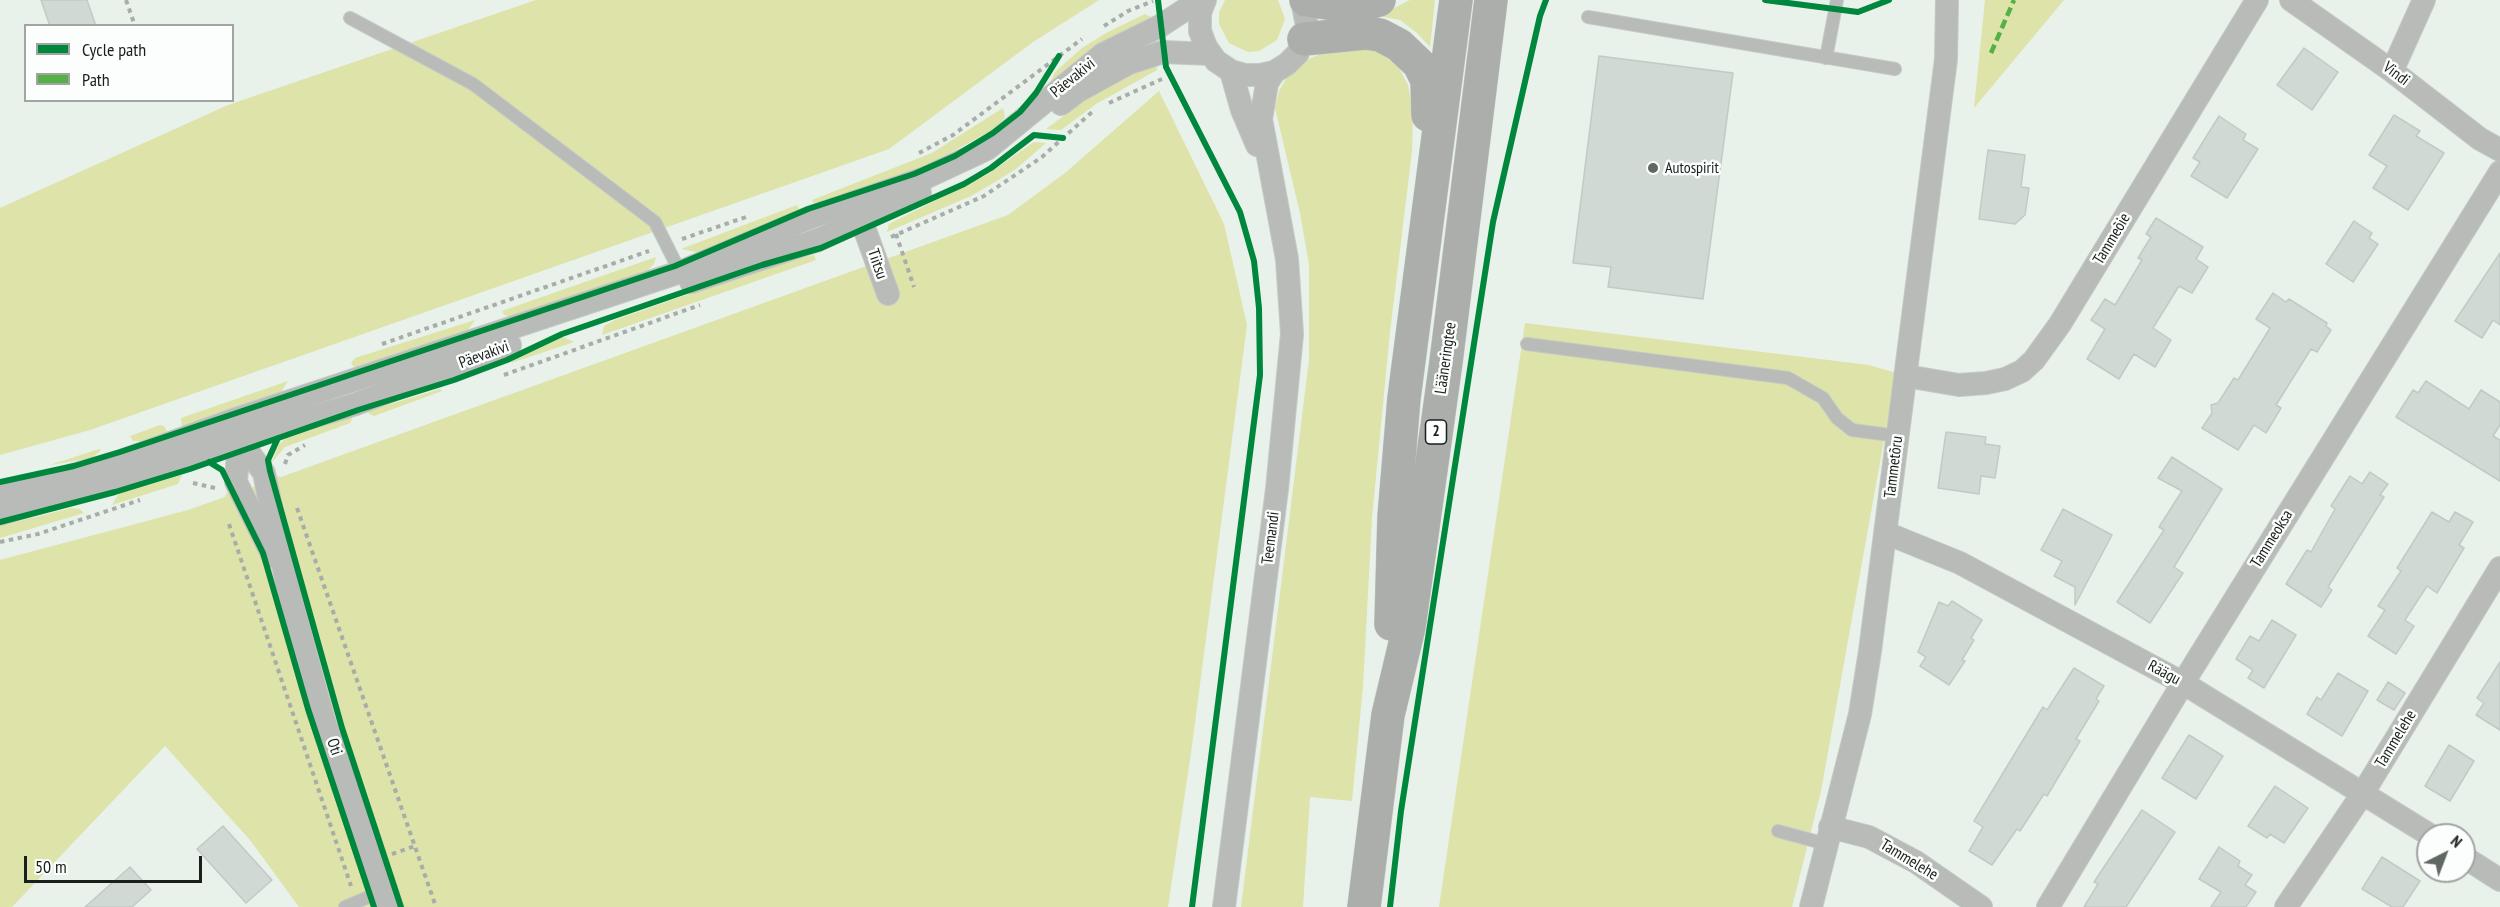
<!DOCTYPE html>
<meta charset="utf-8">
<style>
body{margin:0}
#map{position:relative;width:2500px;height:907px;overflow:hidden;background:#e8f1ea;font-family:"PT Sans Narrow",sans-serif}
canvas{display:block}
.legend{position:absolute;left:24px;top:24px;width:210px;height:78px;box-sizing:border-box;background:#fbfefc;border:2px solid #a1a5a2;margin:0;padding:8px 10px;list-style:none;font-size:18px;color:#191f1b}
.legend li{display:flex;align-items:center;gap:12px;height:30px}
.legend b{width:30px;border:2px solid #a1a5a2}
.north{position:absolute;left:2416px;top:823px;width:60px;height:60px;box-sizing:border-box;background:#fbfefc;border:2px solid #a1a5a2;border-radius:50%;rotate:42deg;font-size:16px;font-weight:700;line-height:24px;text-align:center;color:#191f1b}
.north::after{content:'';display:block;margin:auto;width:21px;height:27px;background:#616863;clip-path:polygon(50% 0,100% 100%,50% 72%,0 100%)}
.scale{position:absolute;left:24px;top:856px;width:178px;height:27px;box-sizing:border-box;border:3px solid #191f1b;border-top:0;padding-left:8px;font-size:18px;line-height:21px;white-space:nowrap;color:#191f1b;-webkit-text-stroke:4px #fbfefc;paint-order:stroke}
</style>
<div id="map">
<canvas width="2500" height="907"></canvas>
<ul class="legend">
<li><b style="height:8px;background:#00873e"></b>Cycle path</li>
<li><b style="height:8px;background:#55b145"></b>Path</li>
</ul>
<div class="north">N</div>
<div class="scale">50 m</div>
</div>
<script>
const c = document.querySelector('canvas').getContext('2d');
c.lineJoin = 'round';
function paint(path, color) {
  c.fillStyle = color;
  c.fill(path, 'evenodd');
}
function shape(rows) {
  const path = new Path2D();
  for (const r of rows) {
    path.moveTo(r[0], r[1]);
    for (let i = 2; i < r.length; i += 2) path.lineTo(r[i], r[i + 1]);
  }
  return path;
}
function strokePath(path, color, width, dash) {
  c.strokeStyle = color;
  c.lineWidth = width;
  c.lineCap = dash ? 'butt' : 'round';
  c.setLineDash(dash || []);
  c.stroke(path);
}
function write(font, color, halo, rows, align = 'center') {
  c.font = font + ' "PT Sans Narrow",sans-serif';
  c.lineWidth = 5;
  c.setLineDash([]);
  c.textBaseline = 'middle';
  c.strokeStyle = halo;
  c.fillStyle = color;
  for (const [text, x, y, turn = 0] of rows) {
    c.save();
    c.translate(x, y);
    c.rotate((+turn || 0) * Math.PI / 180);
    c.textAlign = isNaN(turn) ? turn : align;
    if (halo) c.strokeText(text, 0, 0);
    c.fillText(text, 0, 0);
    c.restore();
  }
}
const green = shape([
 [536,0,1099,0,1033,42,889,149,90,430,0,455,0,208,228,105],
 [1225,0,1278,0,1285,19,1277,40,1259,51,1248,52,1229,43,1219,24,1219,13],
 [1410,0,1435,0,1430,47,1417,33,1400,20,1378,16],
 [1985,0,2064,0,1974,108],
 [1145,14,1151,17,1107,41,1047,89,1055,72,1082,48,1106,33],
 [1334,48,1380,49,1397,64,1408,85,1413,114,1412,151,1390,332,1372,518,1363,686,1352,801,1310,797,1303,907,1241,907,1309,360,1309,265,1300,213,1275,108,1279,91,1290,72,1309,59],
 [1156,65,1157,70,1096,104,1061,130,1046,129,1090,96,1134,73],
 [1159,91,1224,224,1247,325,1191,753,1168,907,299,907,250,840,165,746,12,907,0,907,0,560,188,510,225,497,227,492,229,495,276,479,276,476,281,477,1008,215,1065,173],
 [1003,108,1005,117,996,128,928,165,822,202,814,203,812,200,932,153],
 [1034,142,1046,143,1016,169,995,182,971,196,887,232,889,224,988,174],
 [797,205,800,211,700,253,681,249],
 [814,255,816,260,602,335,604,326,615,320,763,268],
 [656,257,654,264,647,271,514,317,504,315,502,311],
 [475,320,467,331,355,368,351,363,355,358],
 [1525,323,1869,365,1896,373,1821,791,1792,907,1439,907],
 [563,337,574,342,511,363,512,361],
 [288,381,280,393,182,427,181,418],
 [440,389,442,391,374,416,369,414,368,411],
 [353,416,350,423,285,447,272,462,279,444,287,438],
 [160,425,164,426,167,432,141,441,133,441,130,436],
 [99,449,101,450,92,458,50,465],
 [182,475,178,484,112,505,119,493],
 [71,508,80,509,84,513,0,538,0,526]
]);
const building = shape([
 [41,0,87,0,96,26,50,26,41,0],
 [2304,48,2338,72,2312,110,2277,85,2304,48],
 [1599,56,1733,73,1703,299,1608,287,1611,267,1573,263,1599,56],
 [2394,115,2420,131,2416,136,2444,153,2408,210,2373,188,2387,166,2369,155,2394,115],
 [2219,116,2246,134,2243,140,2258,149,2227,198,2191,176,2200,162,2193,158,2219,116],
 [1988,150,2025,155,2021,187,2029,188,2025,215,2015,224,1979,219,1988,150],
 [2156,218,2203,247,2196,259,2208,267,2192,293,2179,286,2153,328,2171,340,2155,367,2134,354,2119,379,2087,359,2105,329,2091,320,2105,299,2115,305,2142,260,2138,258,2151,237,2146,234,2156,218],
 [2354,221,2372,233,2369,238,2378,244,2353,282,2326,264,2354,221],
 [2500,253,2500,325,2493,320,2482,338,2455,321,2500,253],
 [2273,293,2286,302,2289,299,2327,323,2326,326,2331,330,2317,352,2311,349,2276,405,2281,408,2266,433,2254,425,2238,450,2202,428,2212,413,2211,405,2218,403,2234,378,2238,380,2270,328,2256,319,2273,293],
 [2426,381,2469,409,2481,390,2500,402,2500,425,2493,436,2500,440,2500,481,2396,417,2413,390,2418,393,2426,381],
 [1946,432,1986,437,1985,444,2000,446,1995,478,1981,476,1979,494,1938,488,1946,432],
 [2172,457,2222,489,2174,567,2183,573,2150,623,2117,602,2164,530,2159,527,2182,491,2158,478,2172,457],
 [2370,472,2388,484,2380,495,2384,497,2328,587,2332,590,2321,607,2286,584,2307,550,2311,552,2335,509,2331,506,2350,476,2362,484,2370,472],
 [2063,509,2112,535,2075,605,2075,587,2054,576,2062,561,2041,550,2063,509],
 [2432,512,2449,522,2455,512,2473,522,2459,545,2464,548,2437,593,2427,586,2405,620,2414,626,2396,654,2368,636,2385,610,2378,606,2401,571,2397,568,2432,512],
 [1952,601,1982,620,1971,638,1974,640,1962,660,1965,661,1949,685,1920,666,1926,657,1918,652,1939,602,1948,606,1952,601],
 [2272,620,2296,635,2264,688,2248,678,2253,670,2236,659,2250,636,2259,641,2272,620],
 [2500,662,2500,730,2476,715,2484,703,2477,698,2500,662],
 [2074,668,2104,686,2096,699,2099,701,2076,739,2080,741,2047,796,2044,794,2020,831,2017,829,1992,865,1969,851,1983,827,1974,821,2043,707,2047,710,2074,668],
 [2338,673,2368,691,2342,736,2307,714,2317,697,2321,700,2338,673],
 [2388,682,2405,693,2394,710,2377,700,2388,682],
 [2189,735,2223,756,2196,799,2162,778,2189,735],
 [2449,745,2474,761,2450,801,2425,786,2449,745],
 [2275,786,2308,808,2284,843,2270,834,2267,838,2248,826,2275,786],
 [2142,810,2175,832,2126,907,2084,907,2098,884,2094,882,2142,810],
 [223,826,272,880,246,903,197,849,223,826],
 [2219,847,2240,861,2238,866,2252,875,2245,885,2256,892,2246,907,2211,907,2221,892,2199,879,2219,847],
 [2382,857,2420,881,2403,907,2392,907,2362,889,2382,857],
 [130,867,151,890,132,907,85,907,130,867]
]);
const path = shape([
 [126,0,135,26],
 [1104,26,1128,11,1153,1],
 [1109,103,1162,79],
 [919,153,953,135,1082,39],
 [896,234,914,287],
 [891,237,984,196,1042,157,1092,112],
 [682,239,749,216],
 [382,344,649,251],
 [504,375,700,305],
 [285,464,288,455,305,445],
 [193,483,215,488],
 [297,508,436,907],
 [229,524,351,886],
 [0,542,38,534,140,500],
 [392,854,415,846]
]);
const lane = shape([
 [1588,17,1895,69],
 [350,18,473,84,655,222,680,272],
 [1826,58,1837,0],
 [1527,344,1788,378,1823,398,1837,418,1852,430,1898,436],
 [1778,831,1826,844],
 [345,907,383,891]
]);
const street = shape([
 [1205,0,1200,13,1200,31,1206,47,1216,61,1231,71,1245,75,1260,75,1274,72,1287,64,1298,53,1307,26,1302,0],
 [2291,0,2392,71,2480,139,2500,150],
 [1231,71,1242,110,1257,145],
 [2392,71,2424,0],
 [1061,104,1078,91,1129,63,1163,52,1211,54],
 [856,205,888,294],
 [691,282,818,240,920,193],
 [1906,376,1959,385,1986,383,2005,379,2022,371,2034,360,2060,324,2257,0],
 [235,426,239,439,264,473,287,584,324,721,389,907],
 [239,439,236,482,273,556],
 [0,496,121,461,233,420,680,272,811,217,925,178,987,149,1103,54,1160,26,1200,0],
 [0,514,187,460,239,439,356,404,510,345],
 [1886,533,1960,563,2183,683,2430,835],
 [1830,827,1869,837,1916,862,1981,907],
 [2464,857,2500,880],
 [1224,907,1277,489,1292,334,1287,259,1261,119,1267,83,1274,72],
 [1811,907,1860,714,1870,651,1946,59,1947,0],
 [2048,907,2183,683,2500,172],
 [2286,907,2363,793,2500,568]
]);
const highway = shape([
 [1306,0,1354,7,1379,0],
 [1304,39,1365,33,1380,35,1399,45,1419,64,1427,80,1428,115],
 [1391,624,1394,517,1404,398,1456,0],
 [1364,907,1388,715,1409,627,1446,362,1491,0]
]);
const quiet = shape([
 [1991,53,2014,0]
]);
const cycleway = shape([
 [1158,0,1166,67,1240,212,1254,261,1259,308,1260,375,1192,907],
 [1765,0,1858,12,1889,0],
 [278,438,268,460,270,471,342,728,401,907],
 [209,462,222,470,263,553,308,709,374,907],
 [0,482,74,466,120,452,675,266,808,209,914,174,955,156,993,133,1020,112,1036,93,1059,56],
 [0,522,115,492,190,469,358,410,454,380,507,360,562,334,762,265,821,248,964,184,991,168,1034,135,1063,138],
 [1390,907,1401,811,1493,222,1540,16,1546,0]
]);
const markers = [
 [1653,168,6,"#616863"]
];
const shields = [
 [1436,432,21]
];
const shieldNames = [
 ["2",1436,432]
];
const streetNames = [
 ["Vindi",2396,74,37],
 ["Päevakivi",1073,78,-39],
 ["Tammeõie",2112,239,-59],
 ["Tiitsu",877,264,71],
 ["Päevakivi",484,355,-20],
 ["Lääneringtee",1446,358,-82],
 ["Tammetõru",1894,467,-83],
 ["Teemandi",1271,538,-83],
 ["Tammeoksa",2272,539,-58],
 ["Räägu",2164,673,28],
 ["Tammelehe",2396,739,-59],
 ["Oti",334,747,71],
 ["Tammelehe",1909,860,31]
];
const poiNames = [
 ["Autospirit",1665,168]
];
paint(green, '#dde3a9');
paint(building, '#d0d9d4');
strokePath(building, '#c2cac5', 1.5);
strokePath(lane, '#c4cac6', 14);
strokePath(street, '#c4cac6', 24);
strokePath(highway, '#c4cac6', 34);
strokePath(path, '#a9ada9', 4, [4.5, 4.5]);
strokePath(lane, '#b8bbb8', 12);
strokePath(street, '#b8bbb8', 22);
strokePath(highway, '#abaeaa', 33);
strokePath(quiet, '#55b145', 4.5, [9, 4.5]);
strokePath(cycleway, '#00873e', 6);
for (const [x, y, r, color] of markers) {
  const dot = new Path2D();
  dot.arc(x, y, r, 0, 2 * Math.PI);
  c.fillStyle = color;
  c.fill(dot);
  strokePath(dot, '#fbfefc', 2);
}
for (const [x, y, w] of shields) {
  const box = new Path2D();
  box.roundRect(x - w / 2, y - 12, w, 24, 4.5);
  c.fillStyle = '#fbfefc';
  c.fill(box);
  strokePath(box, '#191f1b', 1.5);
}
write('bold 15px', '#191f1b', null, shieldNames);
write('16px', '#191f1b', '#fbfefc', streetNames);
write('16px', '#191f1b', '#fbfefc', poiNames, 'left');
</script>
